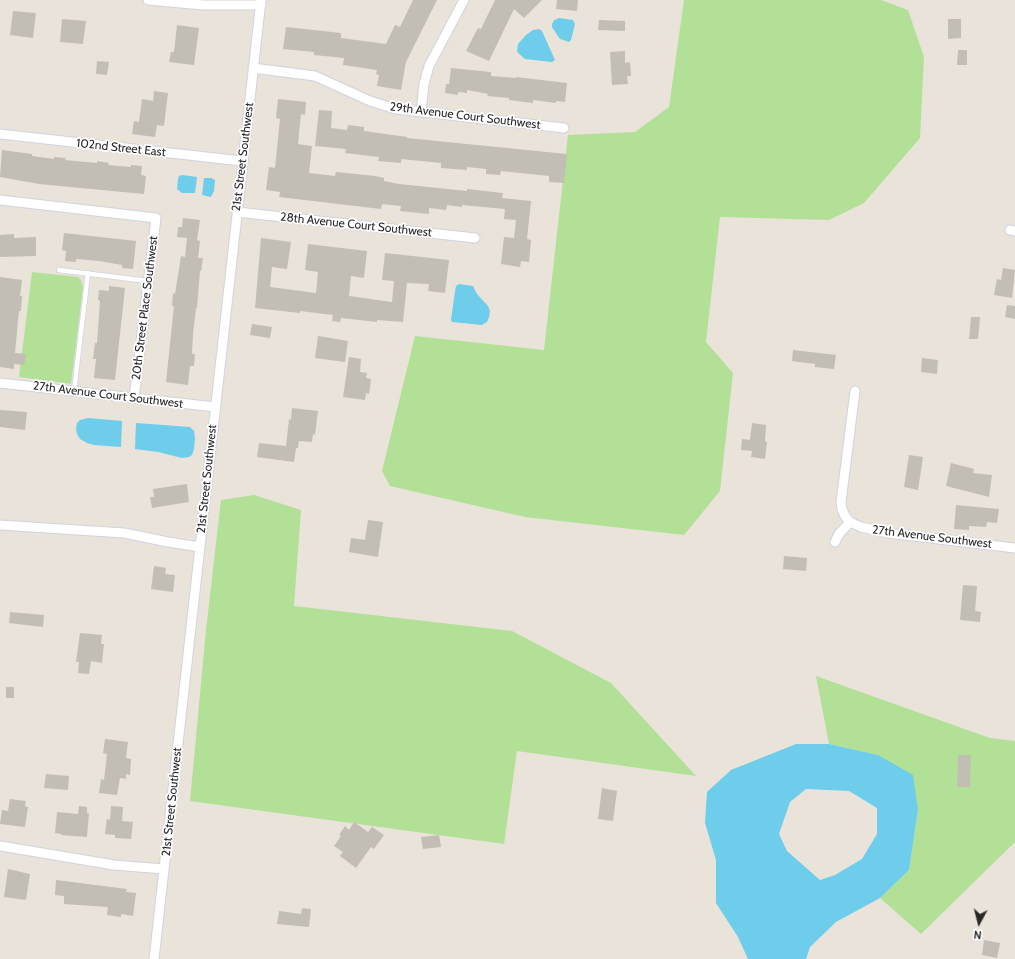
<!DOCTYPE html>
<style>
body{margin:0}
#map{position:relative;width:1015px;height:959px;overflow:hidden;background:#eae3da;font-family:Cabin,sans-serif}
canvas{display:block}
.north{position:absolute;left:959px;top:903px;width:40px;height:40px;-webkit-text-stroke:3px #fff;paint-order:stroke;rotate:187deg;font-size:11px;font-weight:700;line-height:16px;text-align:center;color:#282828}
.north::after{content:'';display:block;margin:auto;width:14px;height:18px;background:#282828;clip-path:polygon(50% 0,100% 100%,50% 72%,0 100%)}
</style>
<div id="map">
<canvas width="1015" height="959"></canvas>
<div class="north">N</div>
</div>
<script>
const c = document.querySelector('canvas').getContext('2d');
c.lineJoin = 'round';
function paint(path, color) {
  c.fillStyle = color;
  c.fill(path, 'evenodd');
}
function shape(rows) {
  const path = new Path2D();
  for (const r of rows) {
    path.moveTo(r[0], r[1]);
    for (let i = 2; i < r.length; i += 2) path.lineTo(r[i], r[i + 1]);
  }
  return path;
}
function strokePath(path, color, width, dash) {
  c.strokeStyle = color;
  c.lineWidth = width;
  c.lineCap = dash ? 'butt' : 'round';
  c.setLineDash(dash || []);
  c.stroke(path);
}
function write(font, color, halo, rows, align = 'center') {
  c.font = font + ' Cabin,sans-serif';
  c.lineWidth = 3.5;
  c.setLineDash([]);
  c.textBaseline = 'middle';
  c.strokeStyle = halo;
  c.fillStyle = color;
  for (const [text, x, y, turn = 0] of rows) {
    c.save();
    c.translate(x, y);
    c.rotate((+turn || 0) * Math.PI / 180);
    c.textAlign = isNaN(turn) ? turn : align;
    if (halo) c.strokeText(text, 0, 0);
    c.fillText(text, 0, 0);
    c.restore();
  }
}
const green = shape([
 [684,0,881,0,908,10,924,57,920,138,864,203,829,220,720,217,706,342,733,373,720,491,684,535,525,517,390,486,382,471,415,336,544,350,568,135,635,132,669,107],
 [32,272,78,277,81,280,83,287,71,384,19,377],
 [254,495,301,510,294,606,512,631,611,683,696,776,517,751,504,844,190,801,206,630,221,500],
 [816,676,990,738,1015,741,1015,842,921,934,880,898,909,870,918,810,878,755,829,744]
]);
const water = shape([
 [559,18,573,20,575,24,571,40,569,42,560,39,552,27,552,24,554,20],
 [539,29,542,31,555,60,552,62,525,59,517,52,518,44,526,35,533,30],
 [182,175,197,177,195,193,182,193,177,189,178,179,179,176],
 [204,178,211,178,215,180,214,191,211,197,202,195],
 [459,284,473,286,477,294,488,306,490,311,489,317,487,322,482,325,452,322,451,320,455,291,456,286],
 [88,418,122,421,121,447,94,445,87,443,80,439,77,434,76,429,77,423,80,420],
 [136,423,190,427,194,431,195,438,194,449,192,455,189,457,182,458,158,452,135,449],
 [796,744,829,744,878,755,913,775,918,810,909,870,880,898,836,922,810,947,806,959,748,959,738,937,716,903,716,860,705,823,707,792,731,770],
 [806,789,849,791,877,808,877,834,862,859,835,875,820,880,787,851,779,834,790,802]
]);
const building = shape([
 [413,0,437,0,406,62,401,90,377,86,379,75,376,74,377,70,343,65,344,58,314,55,314,52,283,49,286,27,341,33,341,38,386,44,395,25,400,27],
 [495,0,542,0,524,18,514,9,489,61,466,51,478,28,481,29],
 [557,0,578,0,577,11,556,9],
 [13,11,36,13,33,38,10,35],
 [62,19,86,21,83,44,60,42],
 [948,19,961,19,961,38,948,39],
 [599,20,625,21,625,31,598,30],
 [177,25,199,28,194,65,169,62,171,52,174,52],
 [958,50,967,50,967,65,957,65],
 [625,51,625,63,630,62,631,76,627,76,628,84,612,85,610,52],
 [97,61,109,62,107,75,96,74],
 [451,68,491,72,491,76,516,78,516,77,567,83,565,102,556,101,556,103,533,100,533,103,509,100,509,98,487,96,488,94,467,90,467,93,458,92,458,95,445,93,446,84,449,84],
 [154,91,168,93,164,126,157,125,155,137,132,134,134,121,139,122,142,99,153,101],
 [278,99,306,102,305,115,301,114,298,144,312,146,309,173,335,176,336,172,375,176,384,178,384,181,399,184,467,191,467,189,503,193,502,198,531,201,527,239,531,240,529,262,521,261,520,267,501,264,504,237,514,238,516,220,504,219,505,209,462,205,462,207,447,205,446,210,429,208,429,214,400,211,401,206,382,204,381,209,279,197,280,192,266,190,269,167,275,168,280,119,276,118],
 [319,110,332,111,331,128,347,130,348,125,364,127,364,131,407,137,407,138,567,154,564,183,549,182,549,176,501,171,500,175,486,174,486,169,467,167,467,170,441,168,441,163,401,159,401,163,378,161,379,157,345,153,346,149,315,146],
 [2,150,32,154,32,156,54,159,54,157,66,158,65,160,97,163,97,161,109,163,108,165,131,167,131,165,142,166,141,175,146,176,144,194,39,184,0,177],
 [183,218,200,220,197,240,200,241,198,258,203,258,201,271,200,271,197,308,196,308,193,334,192,354,195,354,194,366,190,366,188,385,166,382,174,306,172,306,173,293,175,294,181,256,185,257,187,238,177,237,178,227,182,227],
 [64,233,136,241,133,269,122,268,122,265,99,261,76,259,76,262,65,261,66,251,62,250],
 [14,234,14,238,36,237,36,256,0,257,0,235],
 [261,238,291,242,287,269,272,267,270,287,316,293,318,272,305,270,308,244,367,251,364,278,351,276,349,296,392,302,394,281,382,280,385,253,449,260,445,293,428,291,429,284,407,283,403,322,377,320,377,322,341,318,340,322,332,321,333,315,300,311,300,313,255,308],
 [1003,268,1015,270,1012,298,994,295,997,279,1001,280],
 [0,277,22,280,20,296,22,296,21,311,19,311,15,353,26,354,24,365,14,364,14,369,0,367],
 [109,286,125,288,115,380,94,378,96,359,93,359,95,343,97,343,100,301,98,300,99,290,109,291],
 [1007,305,1015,306,1015,319,1005,317],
 [971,317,980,317,978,339,969,339],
 [252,324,272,327,270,338,250,335],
 [318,336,348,341,345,362,315,358],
 [793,350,836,355,834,369,815,367,815,364,792,361],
 [349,357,361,359,360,372,367,373,366,378,371,379,369,394,366,393,365,400,343,397],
 [922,358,938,360,937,374,921,372],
 [292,408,318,411,315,435,313,434,312,442,299,441,298,448,296,448,294,462,257,457,259,443,286,446,289,419,291,420],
 [0,410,27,412,25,430,0,427],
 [752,423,766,425,765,441,767,442,765,459,751,457,752,451,741,450,742,439,750,440],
 [909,455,923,457,918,490,904,487],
 [951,463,974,469,973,473,992,475,989,497,946,486],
 [187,484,189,502,152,508,150,497,154,497,153,489],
 [956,505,999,509,997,523,987,522,986,527,969,526,969,530,954,529],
 [368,520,383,522,378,557,349,552,351,538,365,540],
 [784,556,807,558,806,571,783,569],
 [154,566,166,568,165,574,175,575,173,592,151,589],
 [963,585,977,586,975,611,981,612,980,622,960,620],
 [10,612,44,615,43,627,9,623],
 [80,633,102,635,101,644,104,644,102,663,91,661,89,674,78,673,79,662,76,662],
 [6,687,14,687,14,698,6,698],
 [105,739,128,742,126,758,131,759,130,775,126,774,126,779,120,778,117,795,99,793,101,779,104,780,107,754,103,753],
 [958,755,971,755,970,787,957,787],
 [46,774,69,776,68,790,44,788],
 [602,788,617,791,613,821,598,819],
 [10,799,26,801,25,806,28,807,25,827,0,824,2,810,8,811],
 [79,806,87,807,87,813,89,813,87,837,61,835,61,834,55,833,57,812,78,814],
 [111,806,123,807,122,821,133,822,131,839,115,838,115,835,105,834,107,819,110,820],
 [354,822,368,832,372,827,384,835,374,849,371,847,356,868,340,856,343,852,334,846,341,836,339,835,345,826,349,830],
 [439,835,441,847,423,849,421,837],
 [8,869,30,874,26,900,4,897],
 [56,880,127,889,126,892,136,893,133,916,121,914,121,917,107,915,108,907,64,904,64,896,55,895],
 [302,908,311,909,309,927,277,924,279,911,301,914],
 [984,940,1000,943,997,958,982,955]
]);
const lane = shape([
 [59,270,148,281],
 [74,391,88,273]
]);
const street = shape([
 [148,0,203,5,261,5],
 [253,68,315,76,370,101,396,109,564,128],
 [421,112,424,84,429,66,464,0],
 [0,134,242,161],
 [0,200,156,218,134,398],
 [237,212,475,238],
 [1010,230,1015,231],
 [0,383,215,407],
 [850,522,861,527,888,533,1015,548],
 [0,525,124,533,168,542,200,547],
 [835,542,839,534,850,522,845,516,842,509,841,502,855,391],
 [0,846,114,865,164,869],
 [154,959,261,0]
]);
const streetNames = [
 ["29th Avenue Court Southwest",465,116,7],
 ["102nd Street East",121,148,6],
 ["21st Street Southwest",243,157,-83],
 ["28th Avenue Court Southwest",356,225,6],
 ["20th Street Place Southwest",145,308,-83],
 ["27th Avenue Court Southwest",108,395,7],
 ["21st Street Southwest",207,479,-84],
 ["27th Avenue Southwest",932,537,7],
 ["21st Street Southwest",172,802,-84]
];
paint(green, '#b2e097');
paint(water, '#6ecdeb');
paint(building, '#c2bdb5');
strokePath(lane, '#cfd3e1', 6);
strokePath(street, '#cfd3e1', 11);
strokePath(lane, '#fff', 4.5);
strokePath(street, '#fff', 9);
write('12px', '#282828', '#fff', streetNames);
</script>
